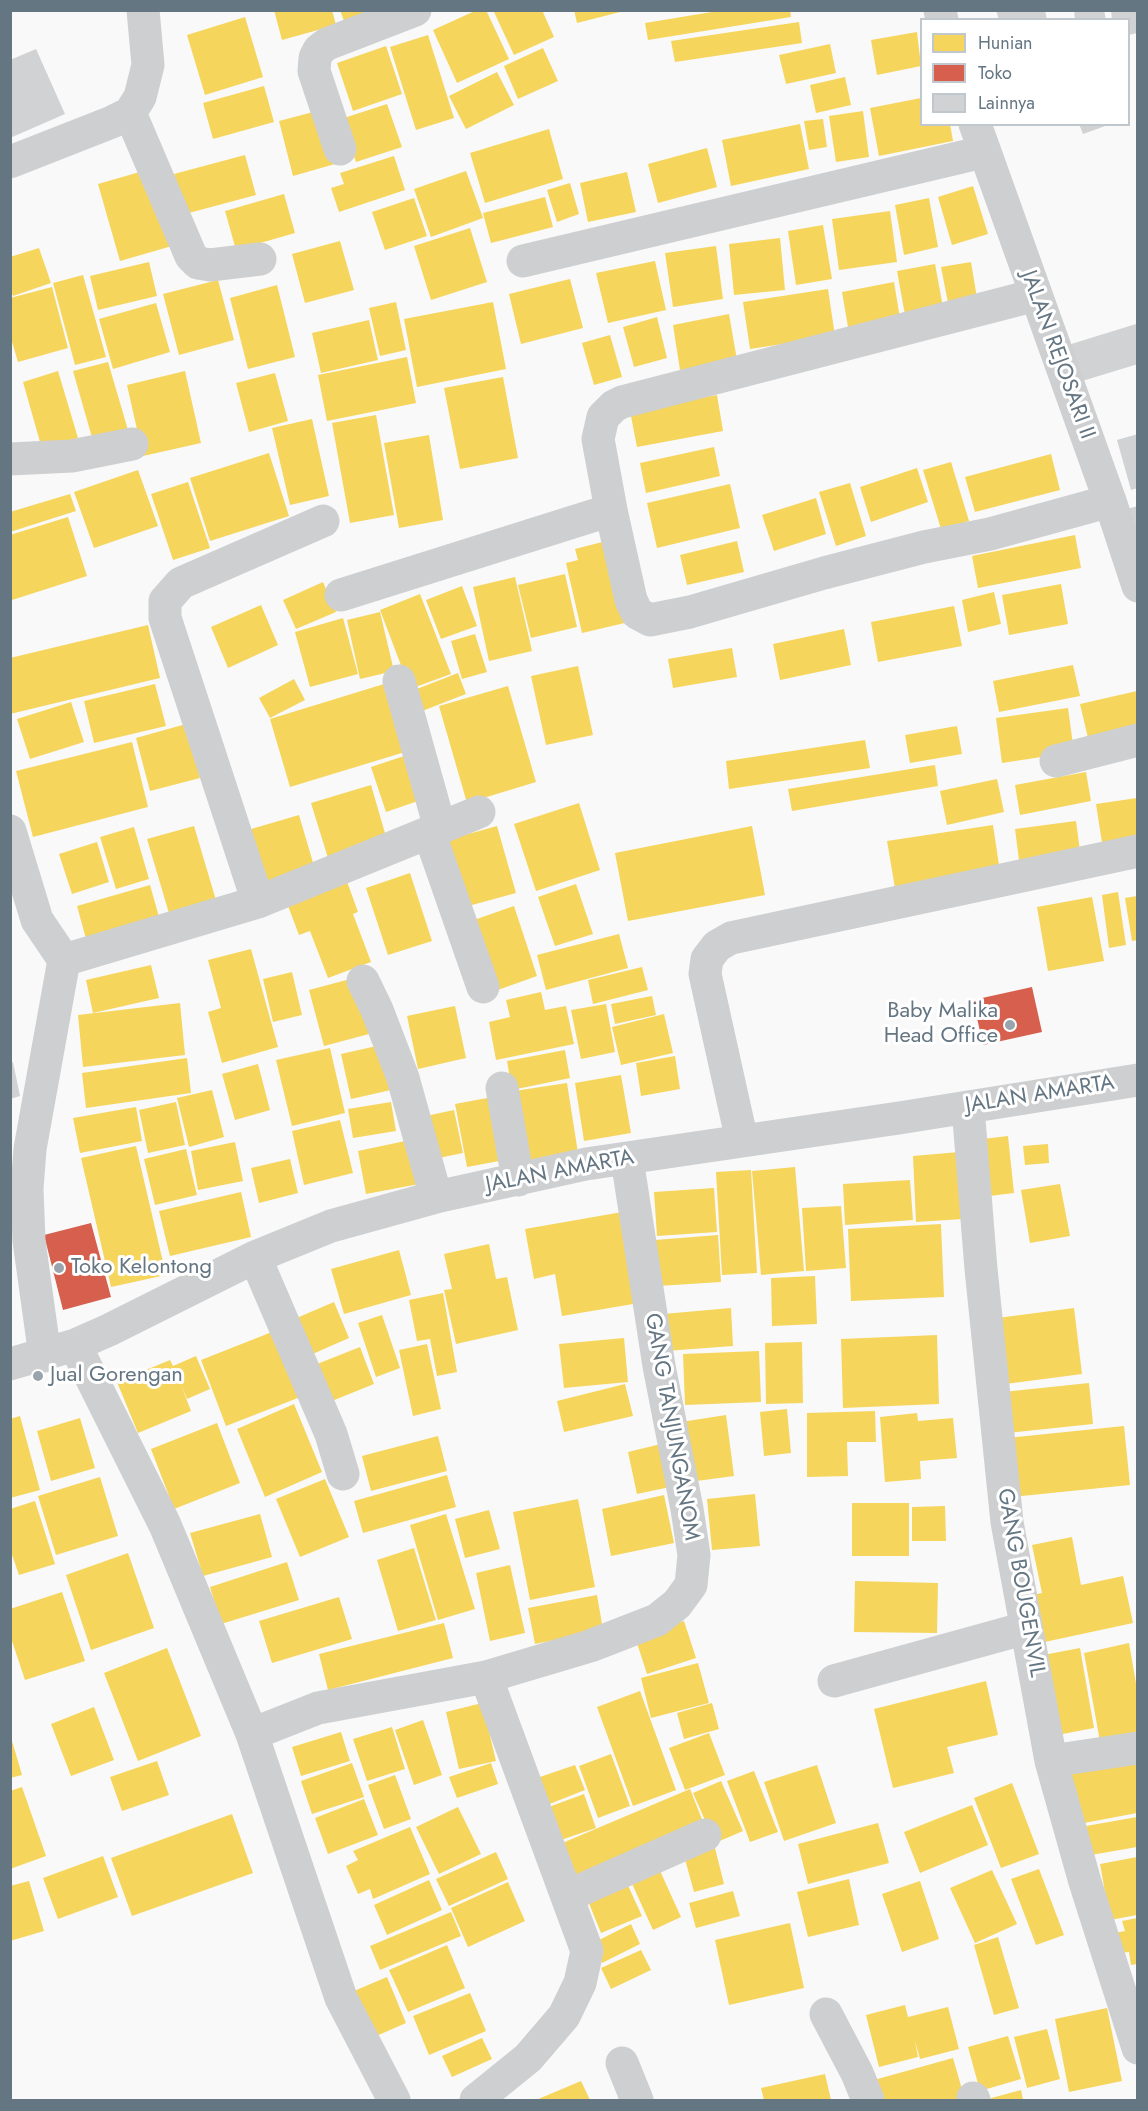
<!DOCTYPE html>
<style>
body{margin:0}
#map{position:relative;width:1148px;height:2111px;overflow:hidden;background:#f9f9f9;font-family:Jost,sans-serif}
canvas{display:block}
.frame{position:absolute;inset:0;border:12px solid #657683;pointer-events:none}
.legend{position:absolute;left:920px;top:18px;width:210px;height:108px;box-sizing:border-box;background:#fff;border:2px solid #c1c8cd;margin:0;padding:8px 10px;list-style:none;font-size:18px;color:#657683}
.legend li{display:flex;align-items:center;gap:12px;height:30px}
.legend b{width:30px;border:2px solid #c1c8cd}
</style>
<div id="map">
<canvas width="1148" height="2111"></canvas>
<div class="frame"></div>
<ul class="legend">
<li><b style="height:16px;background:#f6d55c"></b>Hunian</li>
<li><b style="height:16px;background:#d6604d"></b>Toko</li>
<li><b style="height:16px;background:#d0d2d3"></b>Lainnya</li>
</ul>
</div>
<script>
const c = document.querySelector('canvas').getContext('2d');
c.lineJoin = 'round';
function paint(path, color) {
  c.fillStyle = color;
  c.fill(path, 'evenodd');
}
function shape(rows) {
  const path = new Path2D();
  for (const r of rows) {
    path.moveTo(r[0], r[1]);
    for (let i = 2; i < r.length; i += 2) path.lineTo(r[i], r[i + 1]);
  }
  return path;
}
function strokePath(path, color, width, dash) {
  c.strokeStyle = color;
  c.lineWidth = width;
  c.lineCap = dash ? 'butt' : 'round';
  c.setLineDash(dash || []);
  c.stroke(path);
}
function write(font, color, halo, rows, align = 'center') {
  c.font = font + ' Jost,sans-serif';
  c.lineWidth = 6;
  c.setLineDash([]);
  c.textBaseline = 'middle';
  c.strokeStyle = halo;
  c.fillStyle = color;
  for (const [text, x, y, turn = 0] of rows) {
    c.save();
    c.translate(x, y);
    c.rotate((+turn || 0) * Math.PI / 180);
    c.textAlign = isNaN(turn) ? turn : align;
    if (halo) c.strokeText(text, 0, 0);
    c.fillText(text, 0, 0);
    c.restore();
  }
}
const homes = shape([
 [274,10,332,10,336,25,282,40],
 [340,10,374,10,344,21],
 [477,10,486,10,509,59,457,83,433,30],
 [498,10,542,10,554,37,514,55,494,12],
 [574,10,624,10,624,11,577,23],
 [724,10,790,10,791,17,648,40,645,23],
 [245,17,263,77,205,95,187,35],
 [799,22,802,43,675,62,671,41],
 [917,32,921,66,877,75,871,40],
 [428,35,454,118,416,130,390,47],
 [830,44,836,73,786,84,779,55],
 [386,46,402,94,353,111,337,63],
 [543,48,558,81,518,99,504,66],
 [497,72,514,105,466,129,449,96],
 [845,77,851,105,816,113,810,85],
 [264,86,274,122,213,139,203,103],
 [921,98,921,124,950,124,953,141,879,156,870,108],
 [387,104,402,147,356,162,341,119],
 [321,110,335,164,293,176,279,121],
 [863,111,869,157,836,162,829,116],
 [823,119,827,147,809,150,804,121],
 [800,124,809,169,731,186,722,140],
 [549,129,563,179,485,203,470,153],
 [707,148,717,187,658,203,648,164],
 [245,155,256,195,185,214,174,174],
 [394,156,405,190,339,212,331,188,344,184,340,173],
 [150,169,172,246,120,261,98,184],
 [466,171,483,218,431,237,414,189],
 [627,172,636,212,588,222,580,183],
 [570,183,579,214,557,222,547,190],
 [973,186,988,234,952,245,938,197],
 [284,194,295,233,236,250,225,211],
 [545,197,553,227,491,243,483,213],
 [414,198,427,236,385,250,372,212],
 [929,198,938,247,904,255,895,205],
 [890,211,897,262,839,270,832,219],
 [823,225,832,279,796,285,788,231],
 [470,228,487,282,431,300,414,246],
 [780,238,785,290,734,295,729,244],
 [340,241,354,290,305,303,292,254],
 [716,246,723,299,673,307,665,253],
 [39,248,51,283,13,296,10,288,10,257],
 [655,261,666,310,608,323,596,273],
 [149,262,157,296,98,310,90,276],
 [971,262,977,298,948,303,941,267],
 [935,264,943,307,905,315,897,271],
 [83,275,106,357,75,365,53,283],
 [570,279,583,328,521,344,509,294],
 [218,280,234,340,179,355,163,294],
 [894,282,900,318,848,327,842,292],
 [277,285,295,357,248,369,230,298],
 [52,287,68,348,18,362,10,335,10,298],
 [828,289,835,336,750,349,743,302],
 [396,302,406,350,380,356,369,308],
 [493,302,506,369,417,387,404,319],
 [156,303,170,352,113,369,99,319],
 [729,314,737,360,680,370,673,325],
 [657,317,667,358,634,367,623,327],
 [369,320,378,360,321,373,312,333],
 [610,335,622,377,594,385,582,343],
 [407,357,416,403,327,421,318,375],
 [108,362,128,430,93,441,73,371],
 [58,371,78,438,42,449,23,382],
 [185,371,201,443,143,456,127,385],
 [275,373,288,421,249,432,236,383],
 [503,377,518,458,460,469,444,388],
 [717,395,723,431,637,447,630,411],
 [376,415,394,515,350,523,332,423],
 [312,419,329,496,290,505,272,428],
 [429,435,443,520,399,528,384,443],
 [714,447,720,476,646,493,640,463],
 [269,453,289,516,210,541,190,478],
 [1051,454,1060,490,975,512,965,477],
 [951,462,969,521,941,529,923,470],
 [917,468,928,502,871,522,860,487],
 [138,470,158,526,94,548,74,492],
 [188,482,210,548,173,560,151,494],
 [850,483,866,536,836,546,819,492],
 [730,484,740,528,657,548,647,503],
 [70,494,76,511,10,532,10,512],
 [816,498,826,534,774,551,762,515],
 [68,517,87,576,12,600,10,594,10,535],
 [1075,535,1081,568,978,588,972,556],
 [610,540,629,622,582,633,566,563,578,560,575,549],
 [737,541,744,572,687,585,680,555],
 [565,574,577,627,531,638,518,585],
 [515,577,532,651,489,661,473,587],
 [323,582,336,612,296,629,283,600],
 [1061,584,1068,624,1009,635,1002,595],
 [462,586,477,626,441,639,426,600],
 [994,592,1001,624,968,632,962,600],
 [420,594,451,674,410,689,380,610],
 [261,605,278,645,228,668,211,627],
 [954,606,962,646,878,662,871,622],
 [380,612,394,671,360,679,347,620],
 [343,618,358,674,310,687,295,632],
 [148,625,160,678,10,714,10,658],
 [844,629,851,665,780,680,773,644],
 [475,634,487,672,462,679,451,641],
 [732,648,737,677,673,688,668,659],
 [1073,665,1080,696,999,712,993,681],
 [578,666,593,735,546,745,531,676],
 [458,673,466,694,417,713,409,692],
 [294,679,305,700,270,718,259,698],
 [155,684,166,726,94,743,84,701],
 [384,684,405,752,290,787,270,719],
 [508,686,536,782,467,803,439,706],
 [1137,691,1137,728,1088,738,1080,704],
 [71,702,84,742,30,759,17,719],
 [1068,708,1074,752,1002,763,996,718],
 [186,724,200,778,150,791,136,738],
 [957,726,962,754,910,763,905,735],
 [865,740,870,768,729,789,726,761],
 [132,742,148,807,33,837,16,771],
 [404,756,418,801,386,812,371,767],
 [935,765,938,786,792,811,788,789],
 [1086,772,1091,801,1020,815,1015,785],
 [997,779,1004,812,947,825,940,791],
 [371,785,387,840,328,858,311,803],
 [1137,798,1137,844,1103,849,1096,804],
 [579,803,600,870,536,891,514,824],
 [299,815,314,866,303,878,255,883,241,832],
 [1076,821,1081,859,1020,868,1015,829],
 [993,825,1000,872,895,888,887,841],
 [194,826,218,907,171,920,147,839],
 [497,826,516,893,461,908,443,841],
 [752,826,765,895,628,921,615,853],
 [134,827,149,879,116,889,100,837],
 [97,842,109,882,72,894,59,854],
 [410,873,432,941,388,955,366,888],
 [345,876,358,912,353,914,371,962,328,978,310,931,299,935,285,898],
 [576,884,593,934,555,946,538,897],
 [150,885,161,924,88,946,77,906],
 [1118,892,1126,945,1109,948,1102,895],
 [1137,896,1137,940,1132,941,1125,898],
 [1092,897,1104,961,1048,971,1037,907],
 [514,906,537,976,495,991,471,921],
 [619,934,628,968,546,990,537,955],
 [251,949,278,1047,222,1063,208,1012,221,1008,208,960],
 [151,965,159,998,93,1013,86,980],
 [642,967,648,990,593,1004,588,980],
 [292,972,302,1015,273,1022,263,979],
 [354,978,369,1034,324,1046,309,990],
 [541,992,545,1010,566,1006,574,1044,496,1060,489,1022,510,1017,506,1000],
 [652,996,656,1015,615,1024,611,1004],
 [180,1003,185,1055,83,1067,78,1015],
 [606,1004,615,1052,581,1059,571,1010],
 [455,1006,466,1058,418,1069,407,1016],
 [664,1014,673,1053,621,1065,612,1027],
 [381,1045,391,1090,351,1099,341,1054],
 [330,1048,345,1113,292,1126,276,1060],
 [565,1050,570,1078,512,1090,507,1061],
 [675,1056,680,1089,641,1096,636,1063],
 [187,1058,191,1093,86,1108,82,1073],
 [258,1064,270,1110,235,1120,222,1074],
 [621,1075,631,1133,584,1141,575,1083],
 [567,1083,578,1153,520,1163,508,1092],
 [212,1090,224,1137,189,1147,177,1098],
 [498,1096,510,1159,467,1167,455,1104],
 [176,1102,185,1145,148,1153,139,1110],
 [391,1102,396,1131,353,1138,348,1109],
 [136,1107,142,1141,80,1153,73,1118],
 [454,1110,463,1153,429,1160,421,1117],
 [340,1120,353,1173,304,1185,292,1131],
 [1008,1136,1014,1193,981,1197,975,1140],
 [410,1140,419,1184,366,1194,358,1151],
 [235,1142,243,1181,198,1190,191,1151],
 [1048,1144,1049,1163,1025,1165,1023,1146],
 [136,1146,166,1275,111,1287,81,1158],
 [186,1149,197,1195,155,1205,144,1159],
 [959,1152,963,1219,916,1222,913,1156],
 [290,1159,298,1193,259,1203,251,1168],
 [795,1167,804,1271,761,1275,752,1171],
 [751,1170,757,1273,722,1275,716,1172],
 [910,1180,913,1220,845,1225,843,1184],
 [1060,1184,1070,1236,1030,1243,1021,1190],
 [714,1188,717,1232,657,1236,654,1192],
 [241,1192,251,1237,170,1256,159,1211],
 [841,1206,846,1268,806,1271,802,1208],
 [628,1211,645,1302,562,1316,555,1274,534,1279,525,1229],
 [941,1224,944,1297,851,1301,848,1229],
 [718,1235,721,1282,658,1286,655,1240],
 [489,1244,496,1279,507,1277,518,1330,456,1344,444,1290,452,1289,444,1254],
 [399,1250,411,1295,344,1314,331,1269],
 [815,1276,817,1324,772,1326,771,1278],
 [443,1293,457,1372,437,1376,430,1339,417,1341,409,1300],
 [334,1302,349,1338,308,1356,292,1320],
 [731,1308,733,1346,666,1351,663,1314],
 [1074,1308,1082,1374,998,1385,990,1319],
 [382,1315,400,1368,376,1377,358,1323],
 [277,1330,303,1396,226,1426,201,1360],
 [937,1335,939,1404,843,1408,841,1339],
 [624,1338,628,1382,564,1388,559,1344],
 [802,1342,803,1403,766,1404,765,1343],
 [427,1344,441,1409,413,1416,399,1350],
 [360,1347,374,1384,327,1403,312,1366],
 [759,1351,761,1402,685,1405,683,1354],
 [196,1356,210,1389,187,1399,181,1385,191,1411,138,1433,117,1382,170,1360,173,1366],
 [1089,1383,1093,1424,1007,1433,1003,1392],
 [625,1384,633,1416,564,1432,557,1401],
 [294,1404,322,1472,265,1497,237,1429],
 [787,1409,791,1453,764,1456,760,1412],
 [875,1411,876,1442,847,1442,848,1476,807,1477,807,1413],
 [917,1413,918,1421,953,1418,957,1458,920,1461,921,1479,885,1482,880,1417],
 [726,1415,734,1476,689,1482,681,1422],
 [20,1416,40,1490,10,1498,10,1419],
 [80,1418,95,1468,51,1481,37,1431],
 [217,1423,240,1483,174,1509,151,1449],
 [1124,1426,1130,1485,1012,1497,1007,1438],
 [438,1436,447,1471,371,1491,362,1456],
 [661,1444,670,1487,637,1494,628,1452],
 [447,1475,456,1507,363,1533,354,1501],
 [100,1477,118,1536,56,1555,38,1496],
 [325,1479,349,1537,300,1557,276,1499],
 [755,1494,760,1546,712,1550,707,1499],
 [664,1495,674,1543,611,1556,602,1509],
 [578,1499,595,1587,530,1600,513,1512],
 [35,1501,55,1564,19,1575,10,1549,10,1509],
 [852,1503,909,1503,909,1556,852,1556],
 [945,1506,946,1541,912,1541,912,1507],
 [489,1510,500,1549,465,1558,455,1519],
 [260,1514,272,1557,203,1576,190,1533],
 [446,1514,475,1609,438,1620,410,1525],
 [1072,1537,1081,1585,1123,1576,1133,1623,1040,1643,1031,1595,1042,1593,1032,1545],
 [414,1548,436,1620,398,1631,377,1560],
 [128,1553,154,1628,91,1650,66,1575],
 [287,1562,299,1600,221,1624,210,1587],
 [510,1565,525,1633,490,1641,476,1573],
 [855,1581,938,1583,937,1633,854,1632],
 [62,1592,85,1661,25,1680,10,1635,10,1609],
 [597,1595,603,1630,535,1644,528,1608],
 [339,1597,352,1639,272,1663,259,1621],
 [684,1621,696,1658,647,1674,635,1637],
 [444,1623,453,1658,328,1690,319,1654],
 [1129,1643,1137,1689,1137,1740,1101,1747,1084,1653],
 [167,1648,201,1736,138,1761,104,1673],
 [1080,1648,1094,1728,1052,1736,1038,1656],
 [698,1663,709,1703,651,1718,641,1678],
 [986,1681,998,1735,947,1747,954,1773,893,1788,874,1709],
 [640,1691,676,1790,633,1806,597,1707],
 [482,1703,496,1761,459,1769,446,1712],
 [712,1703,719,1729,684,1739,677,1713],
 [94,1707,114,1760,71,1776,51,1724],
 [423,1720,442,1775,414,1785,395,1730],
 [392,1727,405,1769,367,1781,353,1739],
 [341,1732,350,1761,301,1776,292,1747],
 [709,1733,725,1775,685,1790,669,1748],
 [10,1734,22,1775,10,1778],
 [611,1754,630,1806,598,1818,579,1766],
 [157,1761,169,1795,122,1811,110,1777],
 [352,1763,364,1797,312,1814,301,1781],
 [491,1763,498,1784,457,1798,449,1777],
 [1137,1763,1137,1813,1079,1824,1071,1774],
 [575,1765,585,1790,547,1805,537,1778],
 [817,1765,836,1823,784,1841,764,1782],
 [754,1771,778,1832,750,1842,727,1781],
 [395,1775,411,1819,384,1829,368,1785],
 [721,1781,743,1831,715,1843,693,1793],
 [1012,1783,1039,1854,1001,1868,974,1798],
 [22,1787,46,1856,10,1869,10,1791],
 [690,1789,705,1827,576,1882,560,1844],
 [584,1794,596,1828,558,1841,546,1808],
 [364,1799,378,1835,328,1854,315,1818],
 [972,1805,988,1845,920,1873,904,1832],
 [458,1807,481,1854,439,1874,416,1827],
 [232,1814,253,1873,132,1916,111,1858],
 [1137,1817,1137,1847,1091,1855,1086,1826],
 [878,1823,889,1863,808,1884,798,1844],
 [410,1827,430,1874,373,1899,370,1889,358,1894,346,1866,358,1860,353,1851],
 [714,1844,724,1884,694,1892,683,1852],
 [496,1852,508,1879,449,1906,436,1879],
 [103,1856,118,1897,58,1919,43,1878],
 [1137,1857,1137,1915,1110,1920,1100,1864],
 [656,1862,681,1917,653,1930,628,1875],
 [1039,1869,1064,1935,1036,1945,1011,1879],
 [992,1870,1017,1924,975,1943,950,1888],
 [625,1879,642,1916,601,1933,586,1896],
 [849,1879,859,1925,808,1937,797,1892],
 [429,1880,442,1910,387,1935,374,1905],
 [29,1881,44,1931,10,1941,10,1886],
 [920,1881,939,1939,902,1952,882,1894],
 [508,1882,525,1921,468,1947,451,1908],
 [733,1891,740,1916,696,1928,689,1903],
 [451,1912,461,1936,380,1970,370,1946],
 [1137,1918,1137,1964,1131,1965,1129,1952,1119,1953,1114,1933,1125,1931,1122,1921],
 [790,1923,804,1988,729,2005,715,1940],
 [631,1924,640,1944,602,1963,593,1943],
 [998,1937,1019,2008,994,2015,974,1945],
 [447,1945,465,1988,408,2012,389,1970],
 [641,1950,651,1970,611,1989,601,1968],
 [387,1977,406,2023,374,2037,354,1991],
 [470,1993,486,2031,429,2055,413,2016],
 [905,2005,908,2017,948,2007,959,2049,920,2059,915,2041,918,2057,879,2067,866,2015],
 [1107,2008,1122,2081,1069,2092,1055,2019],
 [1047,2029,1060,2079,1027,2088,1014,2037],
 [1008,2036,1021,2079,980,2091,968,2047],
 [482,2038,492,2059,452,2077,442,2056],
 [953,2058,965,2100,879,2100,874,2080],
 [825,2074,831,2100,764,2100,761,2088],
 [581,2081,590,2100,536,2100],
 [1021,2090,1023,2100,984,2100]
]);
const shops = shape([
 [1032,987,1042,1032,983,1045,973,1000],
 [91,1223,111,1297,63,1310,44,1235]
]);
const building = shape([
 [996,10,1045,10,1047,20,999,20],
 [1074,10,1104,10,1106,20,1075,20],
 [1111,10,1138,10,1138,33,1128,35,1128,20,1112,20],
 [36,49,65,114,10,138,10,60],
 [1079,124,1108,124,1108,125,1083,134],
 [1136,324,1138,364,1079,382,1068,345],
 [1138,434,1138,488,1131,490,1117,440],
 [1138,506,1138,539,1127,509],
 [13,1062,20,1096,10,1099,10,1063]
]);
const minor = shape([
 [940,10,942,20],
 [130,113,191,256,198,263,210,265,260,259],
 [975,124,1110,501,1138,586],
 [340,149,314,71,315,58,319,50,327,44,415,10],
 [10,162,112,122,130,113,140,97,148,65,143,10],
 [523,261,983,152],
 [10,459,72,456,132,444],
 [611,510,598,439,603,417,614,406,622,402,1036,295],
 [341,595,611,510,631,600,637,613,650,620,690,612,824,573,924,547,990,534,1110,501],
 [399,681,440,828],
 [1056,761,1138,740],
 [10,831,37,920,64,960,30,1149,27,1189,29,1241,45,1356],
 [429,832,483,987],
 [258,902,165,618,165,601,181,583,323,521],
 [64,960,258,902,479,812],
 [363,981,377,1010,403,1078,436,1197],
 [502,1088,518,1180],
 [968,1107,981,1269,1007,1522,1051,1761,1085,1882,1138,2048],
 [742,1141,705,974,707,959,717,946,731,938,1138,851],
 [255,1257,331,1434,343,1474],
 [75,1345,165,1525,252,1734,341,1998,394,2100],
 [10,1364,75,1345,109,1330,255,1257,331,1226,436,1197,586,1164,899,1118,1138,1080],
 [834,1681,1026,1628],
 [252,1734,318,1708,486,1677,590,1646,657,1620,677,1604,691,1585,694,1555,687,1509,659,1366,627,1159],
 [1051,1761,1138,1748],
 [567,1896,705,1835],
 [826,2014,857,2073,868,2100],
 [622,2063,637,2100],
 [973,2098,974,2100],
 [476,2100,528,2058,564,2016,580,1983,587,1951,486,1677]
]);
const markers = [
 [1010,1025,6,"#99a4ac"],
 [59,1268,6,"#99a4ac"],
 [38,1376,6,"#99a4ac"]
];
const streetNames = [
 ["JALAN REJOSARI II",1057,355,70],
 ["JALAN AMARTA",1040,1095,-9],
 ["JALAN AMARTA",560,1172,-11],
 ["GANG TANJUNGANOM",671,1427,80],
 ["GANG BOUGENVIL",1020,1583,80]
];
const poiNames = [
 ["Baby Malika",998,1012,"right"],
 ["Head Office",998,1037,"right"],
 ["Toko Kelontong",71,1268],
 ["Jual Gorengan",50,1376]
];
paint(homes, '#f6d55c');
paint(shops, '#d6604d');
paint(building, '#d0d2d3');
strokePath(minor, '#cecfd0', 33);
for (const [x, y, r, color] of markers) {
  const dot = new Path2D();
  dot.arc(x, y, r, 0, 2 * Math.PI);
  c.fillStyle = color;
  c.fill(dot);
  strokePath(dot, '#fff', 2);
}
write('22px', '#657683', '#fff', streetNames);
write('22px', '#657683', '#fff', poiNames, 'left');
</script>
